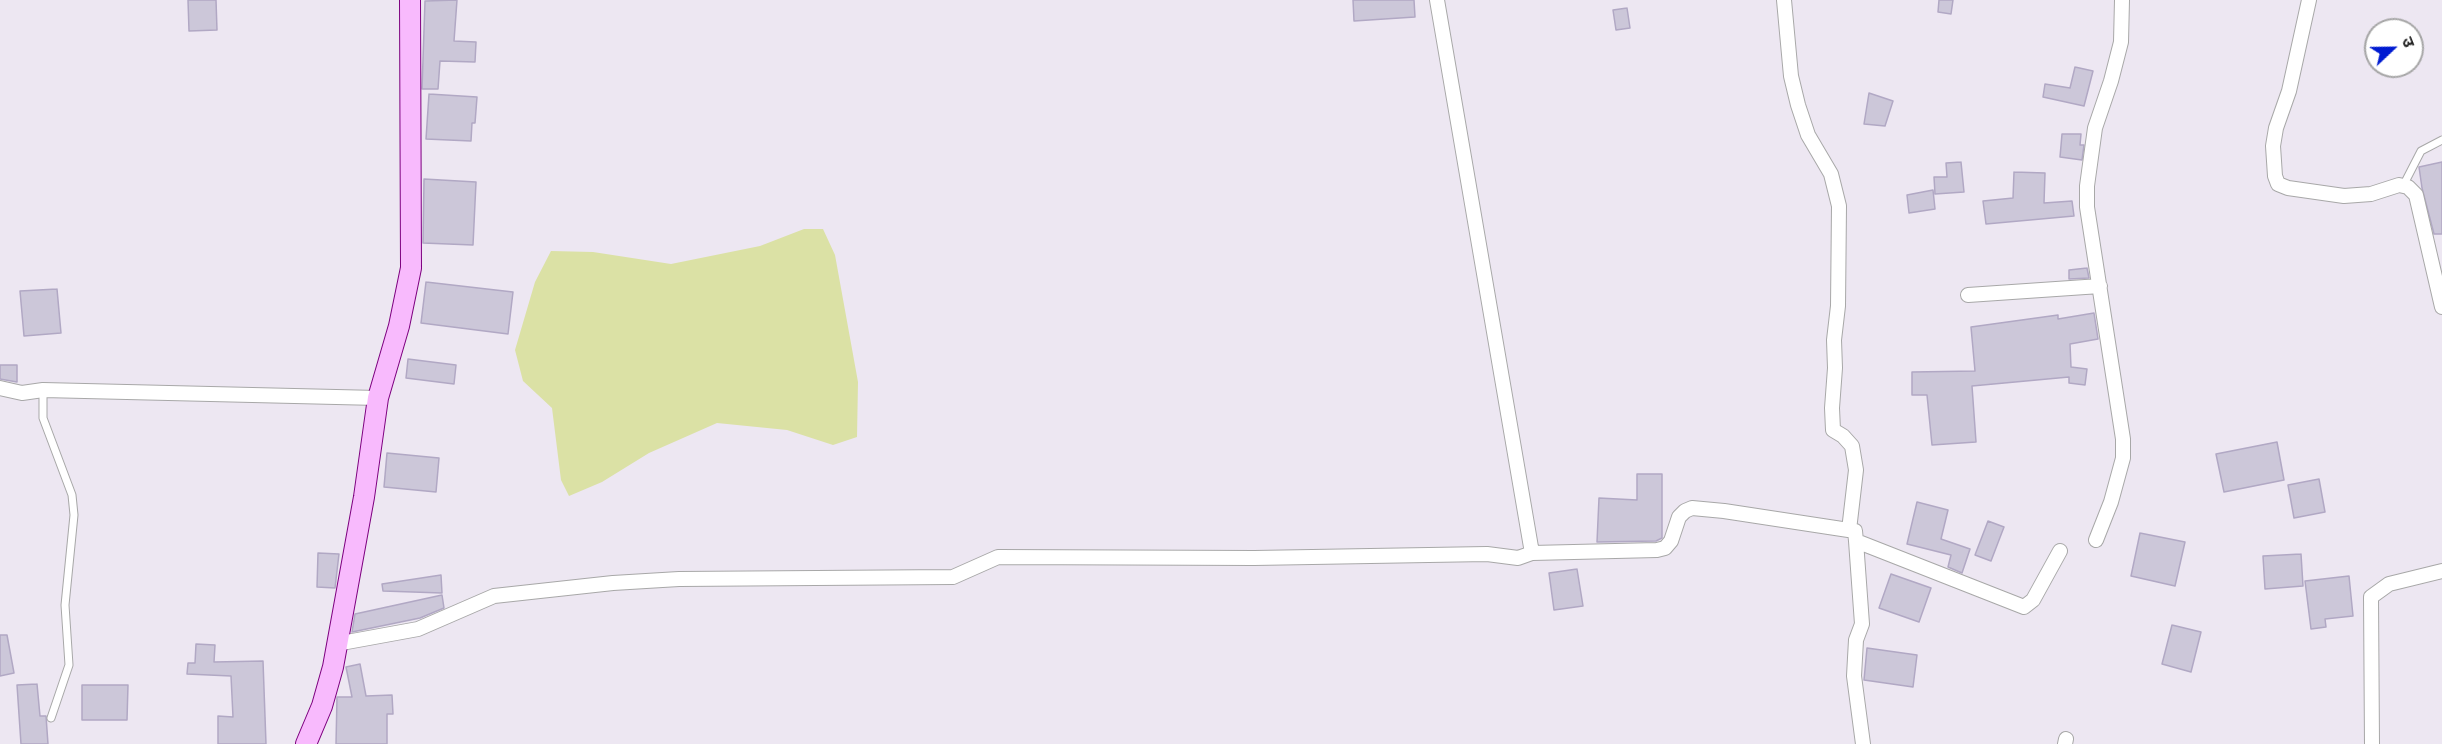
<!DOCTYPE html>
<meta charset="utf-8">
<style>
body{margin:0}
#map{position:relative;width:2442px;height:744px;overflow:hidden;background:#ede7f2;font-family:Commissioner,"Noto Sans Devanagari",sans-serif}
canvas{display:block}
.north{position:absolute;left:2364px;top:18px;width:60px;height:60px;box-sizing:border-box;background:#fff;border:2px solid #a6a6a6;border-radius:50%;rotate:68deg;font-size:16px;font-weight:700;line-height:24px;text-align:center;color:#212121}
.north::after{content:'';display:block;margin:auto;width:21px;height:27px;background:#001bd1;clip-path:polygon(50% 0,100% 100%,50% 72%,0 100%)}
</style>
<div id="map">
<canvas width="2442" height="744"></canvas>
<div class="north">उ</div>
</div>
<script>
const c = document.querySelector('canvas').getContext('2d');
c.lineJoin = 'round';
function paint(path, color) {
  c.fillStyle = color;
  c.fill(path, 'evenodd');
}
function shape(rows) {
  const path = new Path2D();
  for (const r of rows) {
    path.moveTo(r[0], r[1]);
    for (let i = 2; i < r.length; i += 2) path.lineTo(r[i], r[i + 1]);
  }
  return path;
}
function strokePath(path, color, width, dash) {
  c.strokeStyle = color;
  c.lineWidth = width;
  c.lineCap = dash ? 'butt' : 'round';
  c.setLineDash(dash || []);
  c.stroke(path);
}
const water = shape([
 [804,229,823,229,835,255,858,382,857,437,833,445,787,430,717,423,649,453,602,482,569,496,561,480,552,408,523,381,515,350,535,282,551,251,593,252,671,264,760,246]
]);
const building = shape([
 [188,0,216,0,217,30,189,31,188,0],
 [457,0,454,41,476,42,475,62,440,61,438,89,422,89,425,1,457,0],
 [1353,0,1414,0,1415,17,1354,21,1353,0],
 [1939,0,1953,0,1951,14,1938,12,1939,0],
 [1627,8,1630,28,1616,30,1613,10,1627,8],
 [2075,67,2093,71,2084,106,2043,97,2045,84,2070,88,2075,67],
 [1869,93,1893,101,1885,126,1864,124,1869,93],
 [429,94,477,97,475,123,472,123,471,141,426,139,429,94],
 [2062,134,2081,134,2080,145,2084,145,2082,160,2060,157,2062,134],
 [1961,162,1964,192,1935,194,1934,177,1947,177,1946,163,1961,162],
 [2442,162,2442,234,2434,234,2422,188,2419,167,2442,162],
 [2014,172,2045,173,2044,203,2072,201,2074,216,1986,224,1983,201,2013,198,2014,172],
 [424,179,476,182,473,245,423,243,424,179],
 [1933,190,1935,209,1909,213,1907,195,1933,190],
 [2087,268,2089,278,2069,279,2069,270,2087,268],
 [426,282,513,292,508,334,421,323,426,282],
 [57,289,61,333,24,336,20,291,57,289],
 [2094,313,2098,339,2070,344,2071,367,2087,369,2085,385,2069,383,2069,377,1972,386,1976,442,1932,445,1927,395,1912,395,1912,372,1975,371,1971,327,2058,315,2058,319,2094,313],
 [408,359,456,365,454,384,406,378,408,359],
 [0,365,17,365,17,382,0,379,0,365],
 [2277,442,2284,480,2224,492,2216,454,2277,442],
 [387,453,439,458,436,492,384,487,387,453],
 [1637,474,1662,474,1662,538,1656,541,1597,542,1599,498,1637,500,1637,474],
 [2319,479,2325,512,2294,518,2288,485,2319,479],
 [1917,502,1948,510,1941,539,1970,549,1962,573,1948,567,1951,555,1907,544,1917,502],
 [1988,521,2004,527,1991,561,1975,555,1988,521],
 [2140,533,2185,542,2175,586,2131,576,2140,533],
 [318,553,339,554,335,588,317,587,318,553],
 [2301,554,2303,586,2265,589,2263,556,2301,554],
 [1577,569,1583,606,1554,610,1549,573,1577,569],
 [1891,574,1931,588,1919,622,1879,608,1891,574],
 [441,575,442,593,383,591,382,584,441,575],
 [2349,576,2353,616,2325,619,2326,627,2311,629,2305,581,2349,576],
 [442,595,444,608,420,618,352,632,355,614,442,595],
 [2172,625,2201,632,2191,672,2162,664,2172,625],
 [0,635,7,635,14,673,0,676,0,635],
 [196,644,215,645,214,662,263,661,266,744,218,744,218,716,233,717,231,676,187,674,188,663,195,663,196,644],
 [1867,648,1917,655,1913,687,1864,680,1867,648],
 [360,664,366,696,392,695,393,714,387,714,387,744,336,744,337,697,352,697,346,667,360,664],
 [37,684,40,716,46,716,48,744,21,744,17,685,37,684],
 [82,685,128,685,127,720,82,720,82,685]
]);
const lane = shape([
 [2403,186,2421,151,2442,140],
 [43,390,43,418,72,495,74,515,65,605,69,665,51,718]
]);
const street = shape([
 [1784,0,1791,76,1798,105,1808,135,1831,174,1839,206,1838,306,1834,340,1835,368,1832,408,1833,430,1843,436,1852,446,1856,470,1849,530],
 [2309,0,2289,91,2276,128,2273,146,2275,176,2278,184,2288,188,2344,196,2371,194,2399,185,2408,187,2416,195,2442,307],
 [1968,295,2100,286],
 [0,388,22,393,43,390,378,398],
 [2096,540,2111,502,2123,458,2123,439,2087,207,2087,186,2095,128,2111,81,2121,42,2122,0],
 [1856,541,1862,624,1856,640,1854,676,1863,744],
 [1532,553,1657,550,1665,548,1671,541,1679,517,1685,511,1692,508,1724,511,1855,531,1856,541,2024,607,2033,600,2060,551],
 [336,644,418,629,494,596,613,583,679,579,953,577,998,557,1254,558,1487,554,1518,558,1532,553,1437,0],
 [2065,744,2066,739],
 [2372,744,2371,597,2389,584,2442,571]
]);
const secondary = shape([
 [306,744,322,706,333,667,364,497,378,398,399,326,411,268,410,0]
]);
paint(water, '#dbe1a5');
paint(building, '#ccc7d9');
strokePath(building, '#b1a8c4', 1.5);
strokePath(lane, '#a8a8a8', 9);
strokePath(street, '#a8a8a8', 16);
strokePath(secondary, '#7d007f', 22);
strokePath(lane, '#fff', 7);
strokePath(street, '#fff', 14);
strokePath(secondary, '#f8bafd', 20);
</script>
